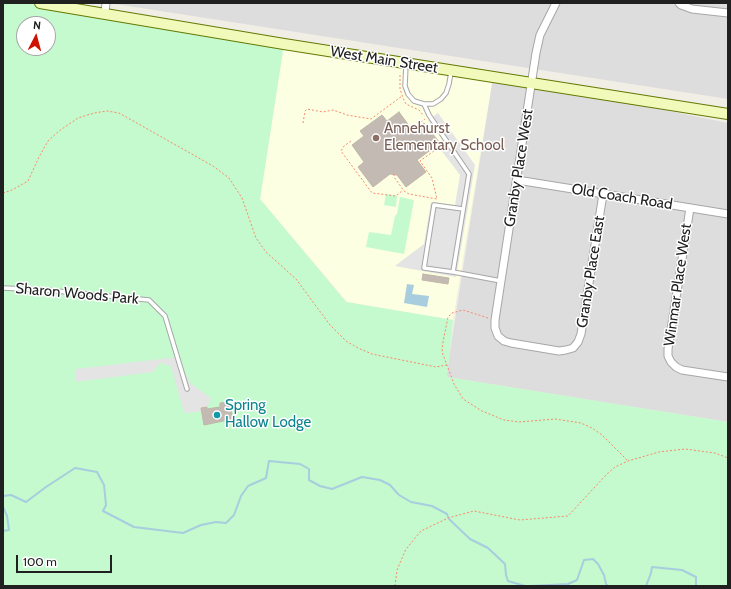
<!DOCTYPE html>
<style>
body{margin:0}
#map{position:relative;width:731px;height:589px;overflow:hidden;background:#f1eee6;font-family:Cabin,sans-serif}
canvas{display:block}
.frame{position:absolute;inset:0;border:4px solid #202020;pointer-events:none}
.north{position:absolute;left:16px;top:16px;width:40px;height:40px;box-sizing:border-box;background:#fff;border:1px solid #a6a6a6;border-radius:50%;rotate:6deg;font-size:11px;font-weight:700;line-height:16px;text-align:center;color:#202020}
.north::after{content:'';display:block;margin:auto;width:14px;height:18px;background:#d01200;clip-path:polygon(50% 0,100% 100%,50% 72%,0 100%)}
.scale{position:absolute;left:16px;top:555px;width:96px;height:18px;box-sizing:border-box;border:2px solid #202020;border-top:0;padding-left:5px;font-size:12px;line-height:14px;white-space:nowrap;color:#202020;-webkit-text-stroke:3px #fff;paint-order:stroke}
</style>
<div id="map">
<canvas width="731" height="589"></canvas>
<div class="frame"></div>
<div class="north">N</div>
<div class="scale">100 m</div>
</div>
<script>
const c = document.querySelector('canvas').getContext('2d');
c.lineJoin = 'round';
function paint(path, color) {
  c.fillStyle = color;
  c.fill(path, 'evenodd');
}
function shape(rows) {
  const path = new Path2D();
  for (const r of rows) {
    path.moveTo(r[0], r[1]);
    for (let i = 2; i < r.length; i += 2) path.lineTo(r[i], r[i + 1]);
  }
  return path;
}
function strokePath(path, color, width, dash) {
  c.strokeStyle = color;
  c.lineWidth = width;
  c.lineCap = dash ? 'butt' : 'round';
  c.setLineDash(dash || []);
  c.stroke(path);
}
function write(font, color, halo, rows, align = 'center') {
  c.font = font + ' Cabin,sans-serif';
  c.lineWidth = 3;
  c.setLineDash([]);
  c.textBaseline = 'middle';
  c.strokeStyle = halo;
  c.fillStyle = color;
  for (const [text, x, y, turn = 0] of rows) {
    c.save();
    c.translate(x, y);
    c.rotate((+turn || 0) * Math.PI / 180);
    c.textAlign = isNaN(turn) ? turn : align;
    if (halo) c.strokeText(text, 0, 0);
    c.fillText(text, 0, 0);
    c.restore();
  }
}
const residential = shape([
 [109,3,728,3,728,99],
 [493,77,532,83,728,123,728,422,446,377]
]);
const education = shape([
 [284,44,493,77,453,320,347,302,260,199]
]);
const park = shape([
 [3,3,40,3,284,44,260,199,346,302,453,320,447,377,728,422,728,586,3,586],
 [24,24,48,24,48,48,24,48],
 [386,194,397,196,396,207,384,205],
 [400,197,414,200,404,254,366,247,369,232,391,235,395,216,397,214]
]);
const parking = shape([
 [438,113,475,165,456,277,395,266,424,244,431,202,455,205,460,175,441,150,446,145,428,120],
 [178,357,190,383,211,398,206,411,184,413,171,366,160,363,153,372,75,382,76,369]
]);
const water = shape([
 [407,284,414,285,412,294,429,296,427,307,404,303]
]);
const stream = shape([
 [3,496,11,495,26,502,46,487,75,468,97,472,104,485,106,505,103,511,134,527,183,533,201,525,216,522,226,523,234,515,241,496,248,486,266,478,269,461,300,464,309,469,309,480,320,486,332,489,362,477,380,480,390,485,399,495,411,502,432,506,447,514,448,517],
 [3,507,7,516,9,530,3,531],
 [449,519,470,539,488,548,505,564,506,575,508,581,525,586],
 [530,586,568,584,577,580,584,560,593,559,598,564,604,575,606,584,608,586],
 [646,586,651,573,652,567,682,570,696,577,696,586]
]);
const building = shape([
 [399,112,413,131,424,123,440,143,417,160,426,172,406,187,397,175,390,174,373,187,358,167,364,162,352,145,364,136,360,131,382,115,387,121,399,112],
 [423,274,449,278,448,284,422,280,423,274],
 [229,402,233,419,204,425,201,408,207,407,207,409,220,407,220,403,229,402]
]);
const path = shape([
 [400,75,400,89,403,98,406,104,419,110,423,115],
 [303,123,305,111,307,109,323,112,333,110,347,115,371,119,402,96],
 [411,129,425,119],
 [351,141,344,146,341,151,372,193,396,196,403,190],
 [394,174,394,177,404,191,409,194,437,199,432,178,420,161,442,145],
 [3,193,12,190,28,181,39,157,48,141,59,131,78,118,94,113,107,111,119,113,213,166,229,178,242,198,256,238,266,252,296,279,330,325,346,341,358,348,372,354,436,367,447,365],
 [488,318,463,310,452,313,448,317,443,342,442,352,454,384,463,399,482,411,504,420,519,422,555,419,581,423,592,428,602,435,628,461],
 [395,586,397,570,406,549,421,531,448,518,474,511,520,520,568,516,607,474,615,467,628,461,659,452,685,449,715,453,728,458]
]);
const lane = shape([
 [406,64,405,86,408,94,414,101,424,104,433,104,441,99,446,93,449,84,451,72],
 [424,104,429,115,469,174,453,272,501,281],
 [453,272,424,268,434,205,463,209],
 [3,288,46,290,149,300,165,316,187,389]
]);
const street = shape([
 [556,3,540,35,536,53,495,320,495,328,498,336,504,341,511,343,559,351,566,350,573,348,578,342,581,334,603,194],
 [679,3,681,5,692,9,728,13],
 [105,13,106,3],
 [517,180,728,214],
 [690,208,668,349,668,356,671,362,676,367,682,370,728,377]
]);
const secondary = shape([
 [40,3,284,44,728,114]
]);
const markers = [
 [376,138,4,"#8d6e63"],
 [217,415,4,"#0f9aa8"]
];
const streetNames = [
 ["West Main Street",384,60,9],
 ["Granby Place West",519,168,-81],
 ["Old Coach Road",622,197,9],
 ["Granby Place East",591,272,-81],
 ["Winmar Place West",678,285,-82],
 ["Sharon Woods Park",77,294,5]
];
const educationNames = [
 ["Annehurst",384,129],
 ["Elementary School",384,146]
];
const cultureNames = [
 ["Spring",225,406],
 ["Hallow Lodge",225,423]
];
paint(residential, '#dedddd');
paint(education, '#fcffe1');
paint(park, '#c4facd');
paint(parking, '#e4e4e4');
paint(water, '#a7cdde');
strokePath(stream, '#a7cdde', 2);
paint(building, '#c2bab3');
strokePath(building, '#c3b6a8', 1);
strokePath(lane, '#a7a7a7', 5.5);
strokePath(street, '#a7a7a7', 9);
strokePath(secondary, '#637a04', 12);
strokePath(path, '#fb886d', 1, [2, 2]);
strokePath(lane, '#fff', 3.5);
strokePath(street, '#fff', 7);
strokePath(secondary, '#f2fabb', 10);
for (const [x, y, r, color] of markers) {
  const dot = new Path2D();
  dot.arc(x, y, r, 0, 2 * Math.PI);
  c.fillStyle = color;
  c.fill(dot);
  strokePath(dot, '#fff', 1.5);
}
write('15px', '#202020', '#fff', streetNames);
write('15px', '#785e54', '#fff', educationNames, 'left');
write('15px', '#0d838f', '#fff', cultureNames, 'left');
</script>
